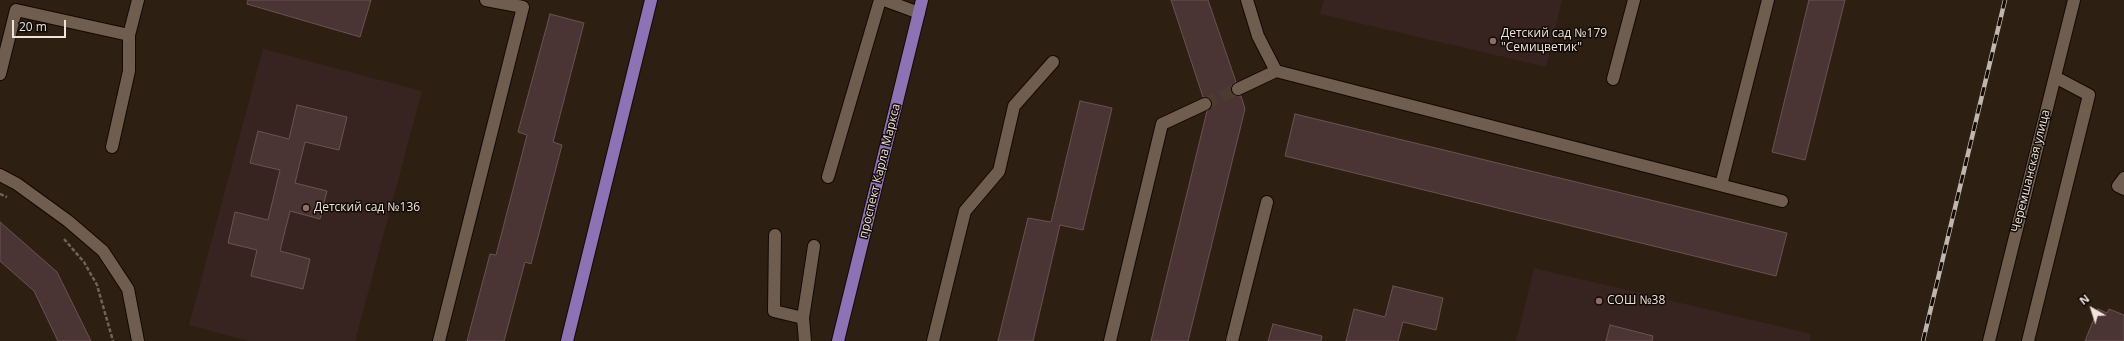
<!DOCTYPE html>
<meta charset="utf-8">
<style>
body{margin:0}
#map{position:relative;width:2124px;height:341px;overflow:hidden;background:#2d1f12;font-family:"Open Sans",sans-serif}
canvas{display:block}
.north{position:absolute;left:2072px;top:289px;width:40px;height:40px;-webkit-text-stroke:3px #110a05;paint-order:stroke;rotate:321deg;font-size:11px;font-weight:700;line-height:16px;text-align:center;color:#eee4dc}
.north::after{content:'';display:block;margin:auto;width:14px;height:18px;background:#eee4dc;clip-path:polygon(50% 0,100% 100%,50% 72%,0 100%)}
.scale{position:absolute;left:12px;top:20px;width:54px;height:18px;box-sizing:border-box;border:2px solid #eee4dc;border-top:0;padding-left:5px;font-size:12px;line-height:14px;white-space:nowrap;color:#eee4dc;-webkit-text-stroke:3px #110a05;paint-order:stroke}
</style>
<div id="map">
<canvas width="2124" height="341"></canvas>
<div class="north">N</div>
<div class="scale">20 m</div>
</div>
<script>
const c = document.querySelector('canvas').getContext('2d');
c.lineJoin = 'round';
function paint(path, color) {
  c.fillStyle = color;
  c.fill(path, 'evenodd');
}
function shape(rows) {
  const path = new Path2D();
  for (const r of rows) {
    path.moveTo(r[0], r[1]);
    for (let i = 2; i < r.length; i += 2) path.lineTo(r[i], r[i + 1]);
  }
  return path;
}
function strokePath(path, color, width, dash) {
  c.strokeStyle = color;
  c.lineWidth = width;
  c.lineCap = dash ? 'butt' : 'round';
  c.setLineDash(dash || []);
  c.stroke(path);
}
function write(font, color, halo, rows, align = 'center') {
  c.font = font + ' "Open Sans",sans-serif';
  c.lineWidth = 3;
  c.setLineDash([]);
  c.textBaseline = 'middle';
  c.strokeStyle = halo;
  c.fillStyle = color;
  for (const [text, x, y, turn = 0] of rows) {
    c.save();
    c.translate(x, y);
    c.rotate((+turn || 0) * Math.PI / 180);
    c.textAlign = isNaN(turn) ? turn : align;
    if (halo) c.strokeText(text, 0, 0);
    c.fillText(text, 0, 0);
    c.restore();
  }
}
const education = shape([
 [1324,0,1562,0,1546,67,1320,14],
 [263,49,422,91,355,341,249,341,189,325],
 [1534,268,1811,334,1810,341,1516,341]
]);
const building = shape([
 [248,0,371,0,360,37,247,4,248,0],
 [1171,0,1208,0,1236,82,1232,85,1231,92,1234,95,1241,96,1245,109,1188,341,1151,341,1207,111,1212,104,1210,98,1203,97,1171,0],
 [1809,0,1845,0,1805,160,1772,152,1809,0],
 [550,14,584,23,553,142,562,145,531,264,525,262,504,341,467,341,490,254,496,255,527,135,518,132,550,14],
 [1080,101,1112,108,1083,230,1060,225,1033,341,998,341,1028,218,1051,222,1080,101],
 [297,105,347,117,339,150,305,142,295,183,327,191,320,219,290,211,280,251,310,259,303,289,251,276,257,250,228,243,235,212,268,220,280,170,250,163,258,131,289,139,297,105],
 [1295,114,1787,233,1776,276,1285,156,1295,114],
 [0,222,57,272,91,341,58,341,34,291,0,261,0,222],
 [1393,286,1443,298,1436,330,1403,322,1398,341,1346,341,1354,309,1385,317,1393,286],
 [2098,309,2107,313,2109,309,2124,315,2124,341,2085,341,2098,309],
 [1273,324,1322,336,1321,341,1268,341,1273,324],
 [1610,325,1653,336,1652,341,1606,341,1610,325]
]);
const minorTunnel = shape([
 [1205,104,1238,89]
]);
const path = shape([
 [0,194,7,197],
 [64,239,84,262,97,285,113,341]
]);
const minor = shape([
 [884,0,919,13],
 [1247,0,1258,36,1276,71,1782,201],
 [0,74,16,10,129,35,138,0],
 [1613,79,1634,0],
 [1238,89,1276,71],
 [112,147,129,71,129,35],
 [0,175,17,184,68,221,103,251,128,289,138,341],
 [828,177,880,0],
 [2124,178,2118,186,2124,189],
 [1721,185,1768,0],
 [775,235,774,311,803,318],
 [439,341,523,7,486,0],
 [805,341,803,318,814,246],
 [933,341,965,211,999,171,1014,106,1053,62],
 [1110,341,1162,124,1205,104],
 [1232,341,1267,202],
 [1989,341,2074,0],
 [2028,341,2089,95,2055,77]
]);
const major = shape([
 [567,341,651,0],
 [838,341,922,0]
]);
const rail = shape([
 [1923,341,2005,0]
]);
const markers = [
 [1493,41,4,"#8d6e63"],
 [306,208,4,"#8d6e63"],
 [1599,301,4,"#8d6e63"]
];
const poiNames = [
 ["Детский сад №179",1501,34],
 ["\"Семицветик\"",1501,48],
 ["Детский сад №136",314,208],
 ["СОШ №38",1607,301]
];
const streetNames = [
 ["проспект Карла Маркса",880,171,-76],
 ["Черемшанская улица",2031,171,-76]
];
paint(education, '#372420');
paint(building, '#4b3534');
strokePath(building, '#6a5351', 1);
strokePath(minorTunnel, '#4a3d30', 12, [12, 6]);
strokePath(minor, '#150801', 14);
strokePath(major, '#150801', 14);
strokePath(path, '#706358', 2.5, [4, 2]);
strokePath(minor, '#6f5d4f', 12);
strokePath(major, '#8e72b6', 12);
strokePath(rail, '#c1b6ad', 4.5);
strokePath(rail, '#110a05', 3, [9]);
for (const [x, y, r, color] of markers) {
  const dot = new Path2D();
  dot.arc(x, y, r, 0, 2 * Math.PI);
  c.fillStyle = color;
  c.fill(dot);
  strokePath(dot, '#110a05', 1.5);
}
write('12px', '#eee4dc', '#110a05', poiNames, 'left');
write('12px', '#eee4dc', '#110a05', streetNames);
</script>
